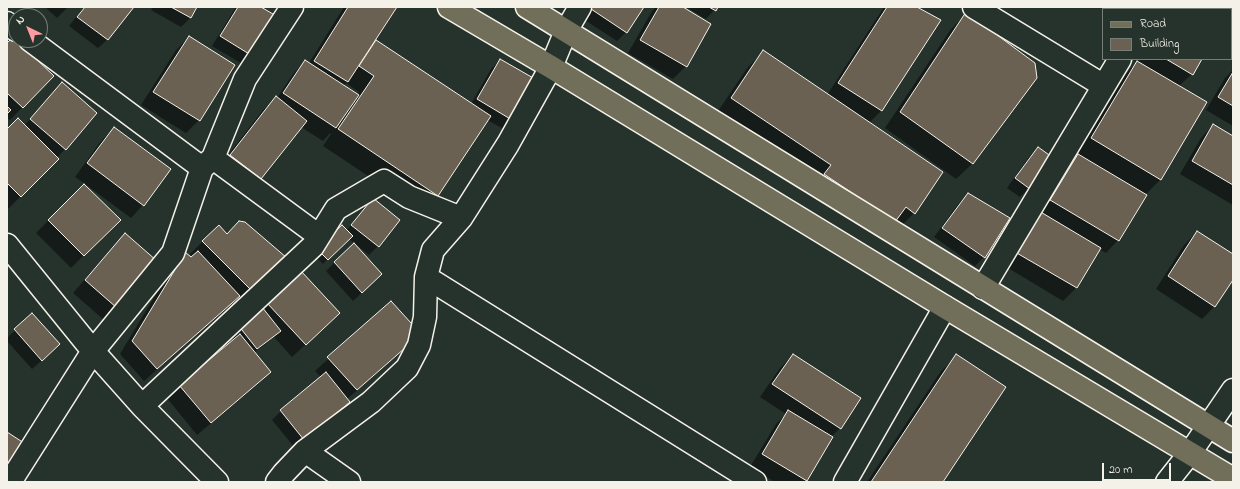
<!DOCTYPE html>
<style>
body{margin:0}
#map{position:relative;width:1240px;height:489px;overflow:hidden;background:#26332d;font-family:"Indie Flower",sans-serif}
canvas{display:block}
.frame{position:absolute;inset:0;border:8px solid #f4f1e8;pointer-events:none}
.legend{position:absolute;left:1102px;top:8px;width:130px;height:52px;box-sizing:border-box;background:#26332d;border:1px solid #787f78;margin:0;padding:5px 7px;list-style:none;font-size:12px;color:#f4f1e8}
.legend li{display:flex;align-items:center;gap:8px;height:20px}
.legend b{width:20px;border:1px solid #787f78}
.north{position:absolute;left:8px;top:8px;width:40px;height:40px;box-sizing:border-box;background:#26332d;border:1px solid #787f78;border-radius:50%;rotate:317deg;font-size:11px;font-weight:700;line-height:16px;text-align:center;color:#f4f1e8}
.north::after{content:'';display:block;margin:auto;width:14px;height:18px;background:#ff9aa2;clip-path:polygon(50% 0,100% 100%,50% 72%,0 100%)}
.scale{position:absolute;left:1102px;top:463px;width:69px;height:18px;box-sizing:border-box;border:2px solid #f4f1e8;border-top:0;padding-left:5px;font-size:12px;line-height:14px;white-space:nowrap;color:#f4f1e8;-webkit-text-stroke:3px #26332d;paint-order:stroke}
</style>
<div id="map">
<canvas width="1240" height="489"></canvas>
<div class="frame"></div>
<ul class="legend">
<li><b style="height:5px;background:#716e59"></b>Road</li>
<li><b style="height:11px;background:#6a6153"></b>Building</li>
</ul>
<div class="north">N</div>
<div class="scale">20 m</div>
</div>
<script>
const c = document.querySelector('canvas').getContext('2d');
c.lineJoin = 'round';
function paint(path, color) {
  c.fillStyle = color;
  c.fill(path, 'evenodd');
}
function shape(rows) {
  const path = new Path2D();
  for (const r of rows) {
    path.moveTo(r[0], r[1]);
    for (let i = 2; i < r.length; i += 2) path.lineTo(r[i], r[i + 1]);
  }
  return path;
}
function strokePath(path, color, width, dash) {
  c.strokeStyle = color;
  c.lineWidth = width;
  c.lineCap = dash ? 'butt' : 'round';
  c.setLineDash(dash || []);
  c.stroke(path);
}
const shadow = shape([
 [45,7,68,7,57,18],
 [84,7,132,7,107,40,98,48,69,26],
 [153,7,196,7,190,18,181,27,151,10],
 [236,7,259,7,276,17,244,65,212,46],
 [344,7,396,7,370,48,377,42,471,104,491,69,500,60,511,119,502,128,487,120,437,195,421,211,323,146,331,134,330,133,323,141,301,127,260,179,247,191,218,168,263,110,277,98,293,74,305,61,309,63],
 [346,83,359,92,357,95,343,86],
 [590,7,642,7,626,32,617,41,583,19],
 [656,7,681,7,686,66,673,79,628,53,652,11],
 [686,7,717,7,706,19],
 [884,7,915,7,939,21,881,111,869,123,914,213,898,229,892,224,879,237,809,190,716,114,748,67,763,52,827,95],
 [966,14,1036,77,972,164,956,179,885,128,951,29],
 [189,37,199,120,186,133,141,105,176,50],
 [7,44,53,76,10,120,7,118],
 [1132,59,1201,59,1192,74,1179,86,1161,179,1145,195,1118,240,1106,253,1099,249,1076,288,1063,301,1003,265,1065,168,1078,155,1076,154,1122,78,1137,62],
 [1233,70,1233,126,1206,110,1225,78],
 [53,93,65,149,57,158,58,159,8,209,7,130,24,126],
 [1213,125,1233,137,1233,205,1180,174,1201,138],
 [114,128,143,205,131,218,85,184,84,185,119,220,71,268,36,233,85,184,75,177,101,141],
 [1038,148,1029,188,1020,197,1007,188,1029,157],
 [968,194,984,257,975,266,934,237,959,203],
 [374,199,378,246,369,255,348,238,323,264,313,254,346,231],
 [1197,232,1233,256,1233,278,1215,306,1202,319,1156,289,1184,245],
 [125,235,116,307,104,320,73,293,113,247],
 [227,235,286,258,238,302,235,300,144,381,120,354,164,281,160,278,185,253,193,259,194,258,190,254,203,241],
 [335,262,372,283,353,301,326,271],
 [391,302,407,347,347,399,349,401,340,410,295,448,272,420,281,411,321,377,315,371],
 [268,303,339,313,292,357,274,337,254,353,270,372,257,385,197,435,167,398,180,386,234,340,230,335],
 [32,314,50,353,32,369,7,341,7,338],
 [793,355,859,399,840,428,831,437,804,482,775,482,750,467,776,424,786,414,760,397,780,368],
 [957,356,942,482,867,482,941,371]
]);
const building = shape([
 [85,7,134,7,108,40,77,17,85,7],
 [171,7,197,7,191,18,171,7],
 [238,7,261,7,278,17,254,57,220,36,238,7],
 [348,7,397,7,348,82,314,61,348,7],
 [592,7,644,7,627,33,591,9,592,7],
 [659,7,683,7,711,24,687,67,640,40,659,7],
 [709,7,718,7,716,11,709,7],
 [887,7,917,7,941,20,882,111,838,83,887,7],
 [966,12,1035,63,1037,78,973,164,900,112,966,12],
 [189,36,235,65,200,121,153,92,189,36],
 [13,37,54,76,23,108,7,93,7,43,13,37],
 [376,40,491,116,438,196,338,129,374,76,359,66,376,40],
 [763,50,943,172,915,214,906,207,895,222,824,174,831,165,731,98,763,50],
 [500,59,535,79,512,120,477,99,500,59],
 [1166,59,1202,59,1193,75,1166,59],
 [305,60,359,95,336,128,283,93,305,60],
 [1137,61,1207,102,1161,180,1091,138,1137,61],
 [1233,72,1233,106,1218,97,1233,72],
 [62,82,97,113,66,150,30,119,62,82],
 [276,96,307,121,261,179,230,155,276,96],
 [7,106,11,110,7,114,7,106],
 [18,118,59,159,21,197,7,183,7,129,18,118],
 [1213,124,1233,136,1233,185,1192,161,1213,124],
 [114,127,171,169,144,206,87,163,114,127],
 [1038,147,1052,157,1030,189,1015,178,1038,147],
 [1078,154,1147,195,1119,241,1050,200,1078,154],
 [84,184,121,220,84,256,48,220,84,184],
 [968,193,1010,218,985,258,942,228,968,193],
 [373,198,400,220,379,247,351,225,373,198],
 [1039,211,1101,248,1077,288,1015,252,1039,211],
 [239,221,245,222,287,258,251,290,202,241,219,225,227,234,239,221],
 [342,225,353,236,328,260,317,249,342,225],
 [1197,231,1233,254,1233,280,1215,307,1168,276,1197,231],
 [125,233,157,261,117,308,85,280,125,233],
 [354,243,382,274,362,293,334,262,354,243],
 [198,251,240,296,157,369,132,341,176,268,172,265,185,252,191,257,198,251],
 [301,271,340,313,306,345,267,303,301,271],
 [391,301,421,334,357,390,327,357,391,301],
 [262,307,281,331,257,349,238,325,262,307],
 [32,313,60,344,42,361,14,329,32,313],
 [240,334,271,372,211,423,179,385,240,334],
 [793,354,861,398,841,429,772,384,793,354],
 [956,354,1006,387,943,482,871,482,956,354],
 [326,372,350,402,304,440,280,410,326,372],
 [788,410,833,437,807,481,762,454,788,410],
 [7,432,24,443,7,470,7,432]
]);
const minor = shape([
 [974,7,1104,86],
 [1150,9,1151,7],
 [7,23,16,30],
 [30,40,202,168],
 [213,158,319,236],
 [7,245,93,351,142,406,217,482],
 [426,277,755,482],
 [983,288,1120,59],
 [142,406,313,246,336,209,384,181,409,197,461,218],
 [305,451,349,482],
 [10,482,93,351,173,253,202,168,213,158,245,79,292,7],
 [277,482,284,473,305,451,371,402,407,368,419,345,425,317,426,277,433,250,461,218,508,144,551,67,566,31,580,7],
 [845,482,945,307],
 [1167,482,1190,453,1233,390]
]);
const major = shape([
 [449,7,551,67,945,307,1233,479],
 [527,7,1233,441]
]);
paint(shadow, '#0007');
paint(building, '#6a6153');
strokePath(building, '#f4f1e8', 1);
strokePath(minor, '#f4f1e8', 25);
strokePath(major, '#f4f1e8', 25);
strokePath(minor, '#26332d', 22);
strokePath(major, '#716e59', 22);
</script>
